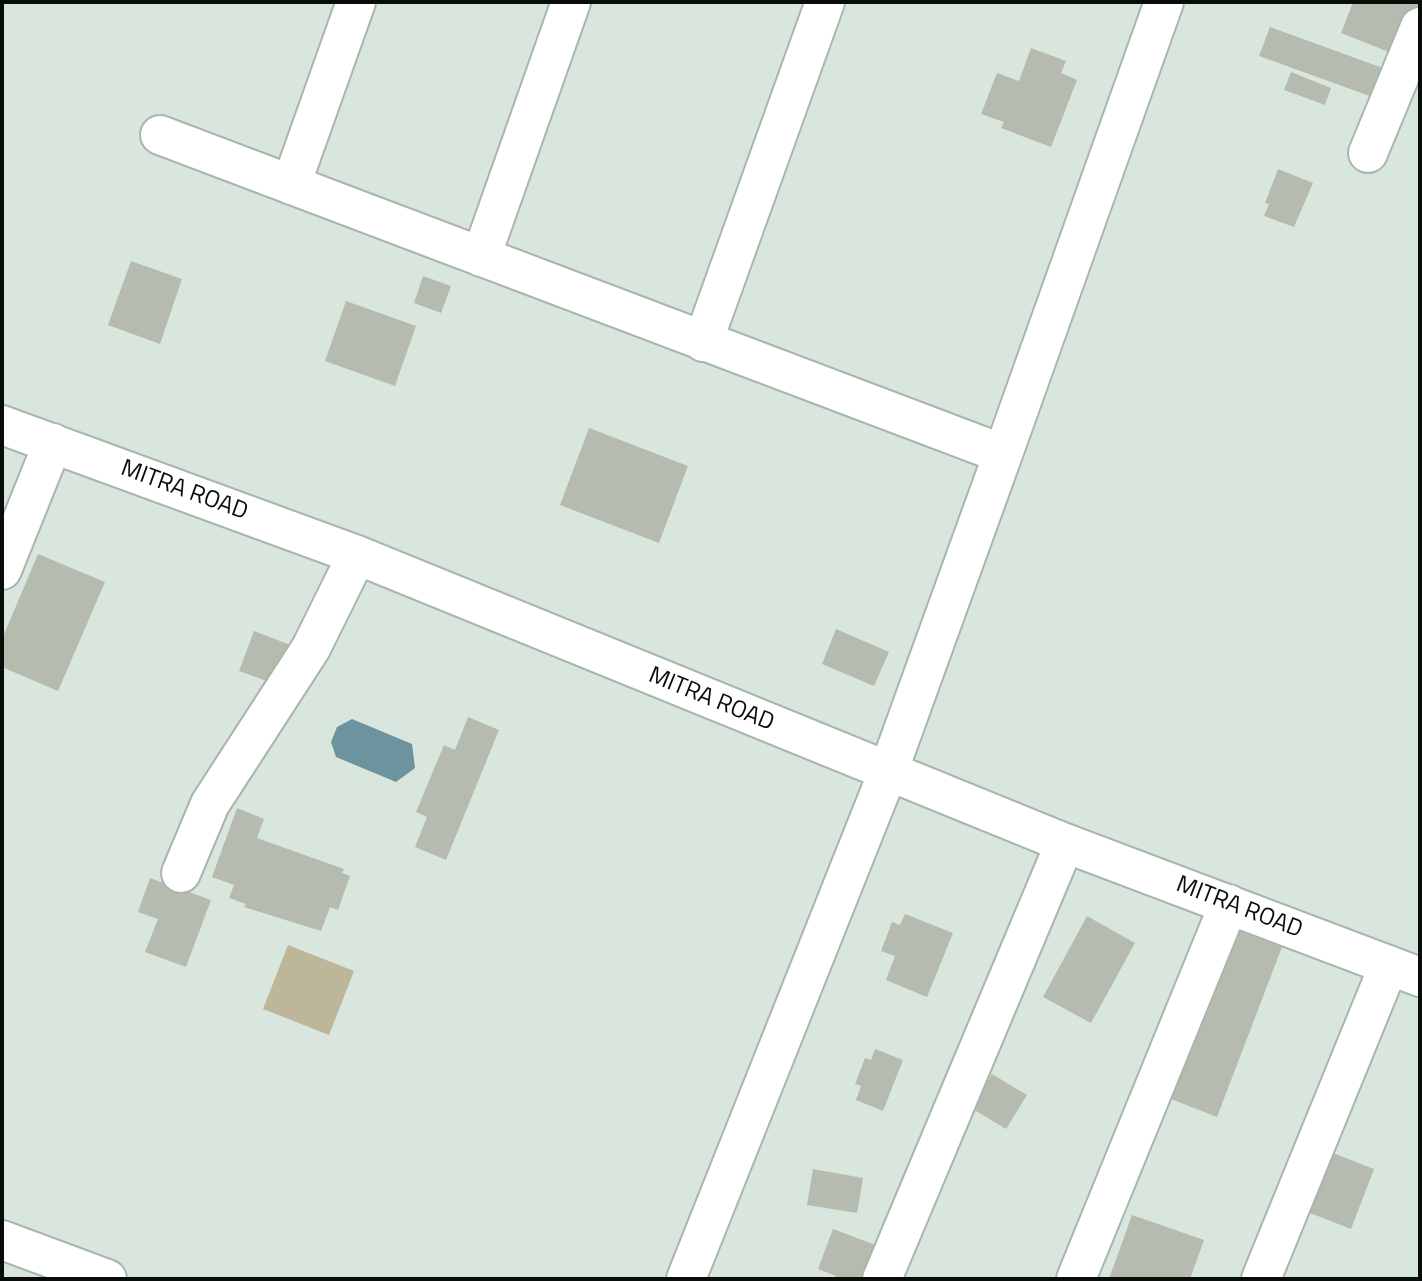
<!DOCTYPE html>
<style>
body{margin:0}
#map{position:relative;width:1422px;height:1281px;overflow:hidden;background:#d9e6dd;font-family:"Titillium Web",sans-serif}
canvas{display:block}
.frame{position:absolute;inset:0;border:4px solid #080d0a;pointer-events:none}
</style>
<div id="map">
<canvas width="1422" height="1281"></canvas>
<div class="frame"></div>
</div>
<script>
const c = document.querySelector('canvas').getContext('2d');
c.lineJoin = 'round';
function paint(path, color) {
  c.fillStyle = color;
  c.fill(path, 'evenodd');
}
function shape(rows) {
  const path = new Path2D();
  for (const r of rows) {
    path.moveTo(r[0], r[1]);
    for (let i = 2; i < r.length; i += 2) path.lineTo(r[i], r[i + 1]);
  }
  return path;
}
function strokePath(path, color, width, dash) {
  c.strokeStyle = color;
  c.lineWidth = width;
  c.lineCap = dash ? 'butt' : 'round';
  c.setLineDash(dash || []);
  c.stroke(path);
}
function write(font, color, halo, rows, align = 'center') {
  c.font = font + ' "Titillium Web",sans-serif';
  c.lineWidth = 5;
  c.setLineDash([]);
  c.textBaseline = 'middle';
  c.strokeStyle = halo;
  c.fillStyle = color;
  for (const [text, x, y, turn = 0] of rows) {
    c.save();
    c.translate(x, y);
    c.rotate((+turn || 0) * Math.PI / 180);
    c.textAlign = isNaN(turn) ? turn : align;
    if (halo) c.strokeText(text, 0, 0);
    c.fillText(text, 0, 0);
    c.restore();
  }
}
const green = shape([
 [288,945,354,971,329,1035,263,1009]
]);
const water = shape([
 [352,719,412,744,415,768,396,782,336,757,331,742,337,727]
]);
const building = shape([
 [1353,2,1413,2,1420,5,1399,56,1341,33],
 [1270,27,1391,71,1381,100,1259,56],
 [1031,48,1066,61,1061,73,1077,80,1051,147,1001,128,1004,122,981,114,997,73,1019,81],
 [1291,72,1331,88,1325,105,1284,90],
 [1278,169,1313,183,1294,227,1264,216,1269,204,1265,203],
 [131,261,182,279,160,344,108,325],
 [423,276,451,286,441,313,414,303],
 [346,301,416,326,395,386,325,361],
 [589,428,688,466,659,543,560,505],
 [38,554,105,582,58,691,2,667,2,639],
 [836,629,889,652,874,686,822,664],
 [254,631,293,646,278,685,239,671],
 [468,717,499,730,446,860,415,847,427,817,416,812,444,745,455,750],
 [237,808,264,819,257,838,344,869,342,873,350,876,338,910,330,907,321,931,244,907,246,904,229,898,234,885,212,877],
 [150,878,211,900,186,967,145,952,158,919,138,912],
 [905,914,953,933,927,997,886,980,895,956,881,951,892,922,900,925],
 [1087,916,1135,943,1091,1023,1043,997],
 [1223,925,1282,947,1217,1117,1158,1094],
 [875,1049,903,1060,883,1111,856,1100,861,1086,855,1084,865,1058,871,1060],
 [992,1074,1027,1095,1006,1129,971,1108],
 [1333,1153,1374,1169,1351,1229,1310,1213],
 [813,1169,863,1178,857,1213,807,1205],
 [1132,1215,1204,1240,1190,1279,1109,1279],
 [833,1229,878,1246,865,1279,834,1279,836,1276,818,1269]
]);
const minor = shape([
 [160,135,1003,454,1164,2],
 [1368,153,1420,27],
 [291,185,356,2],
 [481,257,571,2],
 [703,342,825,2],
 [2,425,357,555,1065,843,1420,977],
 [2,570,53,443],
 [181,873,210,804,311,648,357,555],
 [2,1240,107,1279],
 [686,1279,888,772,1003,454],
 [882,1279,1065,843],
 [1076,1279,1229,904],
 [1261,1279,1389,965]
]);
const streetNames = [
 ["MITRA ROAD",184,491,20],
 ["MITRA ROAD",711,700,22],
 ["MITRA ROAD",1239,908,21]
];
paint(green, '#bdb69a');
paint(water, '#6c939e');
paint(building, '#b5bbae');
strokePath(minor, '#a9b6ad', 42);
strokePath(minor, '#fff', 38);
write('24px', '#080d0a', '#fff', streetNames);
</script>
